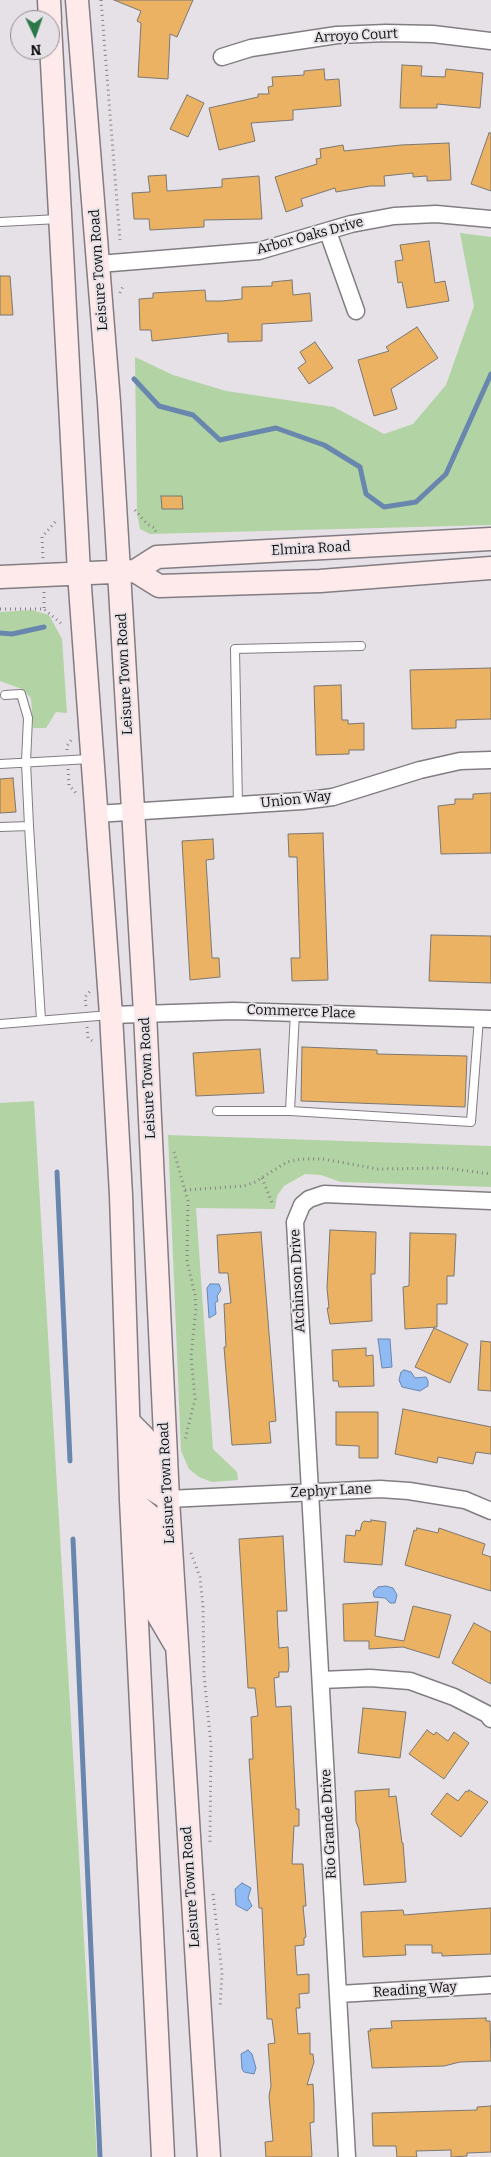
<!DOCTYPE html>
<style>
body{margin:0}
#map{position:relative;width:491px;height:2157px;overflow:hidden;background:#e6e1e6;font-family:Bitter,serif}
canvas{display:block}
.north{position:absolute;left:10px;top:10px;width:50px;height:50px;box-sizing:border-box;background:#e6e1e6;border:1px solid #908d90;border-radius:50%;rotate:177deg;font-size:14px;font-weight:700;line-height:20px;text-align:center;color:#0f0e0f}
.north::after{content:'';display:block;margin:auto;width:18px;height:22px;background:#2c7948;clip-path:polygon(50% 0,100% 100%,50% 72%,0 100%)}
</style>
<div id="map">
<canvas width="491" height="2157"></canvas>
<div class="north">N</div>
</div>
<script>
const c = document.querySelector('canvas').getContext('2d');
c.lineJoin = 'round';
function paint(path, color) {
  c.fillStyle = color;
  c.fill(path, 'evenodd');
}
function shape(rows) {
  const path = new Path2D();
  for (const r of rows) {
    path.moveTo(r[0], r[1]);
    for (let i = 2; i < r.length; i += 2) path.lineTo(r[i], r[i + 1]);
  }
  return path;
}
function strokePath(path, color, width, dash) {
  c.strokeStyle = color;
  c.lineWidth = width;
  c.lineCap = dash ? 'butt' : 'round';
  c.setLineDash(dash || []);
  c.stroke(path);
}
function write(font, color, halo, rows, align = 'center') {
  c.font = font + ' Bitter,serif';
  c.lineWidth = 4;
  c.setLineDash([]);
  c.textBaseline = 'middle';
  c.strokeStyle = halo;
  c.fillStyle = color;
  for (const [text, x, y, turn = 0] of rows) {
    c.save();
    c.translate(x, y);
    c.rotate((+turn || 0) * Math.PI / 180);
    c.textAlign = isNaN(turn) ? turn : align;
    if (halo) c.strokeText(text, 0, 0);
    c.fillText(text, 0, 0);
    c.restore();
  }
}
const green = shape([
 [460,233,491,237,491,525,150,534,140,529,137,513,135,357,173,375,226,391,334,407,384,434,413,424,446,385,474,306],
 [32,610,49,615,62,639,67,713,56,712,46,728,33,728,31,698,22,689,0,681,0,612],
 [34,1101,97,2157,0,2157,0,1103],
 [168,1135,491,1146,491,1187,341,1182,321,1175,305,1174,284,1186,277,1196,275,1209,196,1208,213,1449,237,1472,238,1480,212,1482,199,1477,189,1469,181,1451]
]);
const water = shape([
 [210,1284,219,1284,221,1290,217,1296,218,1301,215,1303,216,1314,209,1318,207,1288,210,1284],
 [378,1339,390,1339,392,1367,382,1368,378,1339],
 [404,1370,411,1372,415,1378,426,1377,428,1381,428,1386,420,1391,402,1387,399,1380,401,1372,404,1370],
 [378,1587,386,1586,393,1588,397,1595,395,1603,390,1603,385,1598,374,1597,373,1592,378,1587],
 [242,1883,251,1888,248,1898,252,1906,247,1911,236,1905,235,1889,242,1883],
 [248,2050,252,2054,256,2068,254,2074,244,2072,242,2069,241,2054,248,2050]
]);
const stream = shape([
 [134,379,159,406,193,415,220,440,276,428,324,445,360,467,366,494,384,507,416,502,446,474,491,374],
 [0,633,12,634,44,627],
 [57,1172,70,1461],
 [73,1539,100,2157]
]);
const building = shape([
 [114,0,193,0,177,37,170,34,168,79,138,77,141,23,137,21,141,11,114,0],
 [402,65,422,66,421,76,445,77,446,69,483,73,480,108,437,104,437,108,400,108,402,65],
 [324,69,325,80,339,79,341,106,293,110,293,120,251,123,255,141,219,150,209,108,258,97,258,94,269,94,268,87,273,86,272,77,304,75,304,71,324,69],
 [187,95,204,103,188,137,170,129,187,95],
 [489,133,491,133,491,191,471,184,489,133],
 [449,143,451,180,427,181,427,176,413,177,413,173,384,176,385,186,370,186,336,192,335,188,301,199,303,206,286,212,275,177,317,164,316,159,321,158,320,149,343,145,344,151,401,145,449,143],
 [166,175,167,191,222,187,222,179,259,176,262,219,204,220,204,227,150,230,149,219,134,219,132,193,150,192,148,176,166,175],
 [429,241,435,283,445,281,449,301,407,308,402,282,398,283,395,261,403,260,400,245,429,241],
 [0,276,10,276,13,315,0,315,0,276],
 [292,280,293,295,310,293,312,321,262,324,262,341,228,342,228,333,152,341,151,330,140,330,139,299,153,298,153,293,205,290,206,301,222,301,242,299,242,287,272,286,272,282,292,280],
 [417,327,438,358,391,389,397,409,374,416,358,360,389,351,386,347,417,327],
 [315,342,333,368,309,384,298,368,306,362,300,352,315,342],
 [161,496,182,496,183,509,162,509,161,496],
 [491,668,491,719,456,720,456,728,412,729,410,670,491,668],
 [341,685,342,720,348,720,348,724,364,723,364,750,349,750,349,754,316,755,314,686,341,685],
 [13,778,16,812,0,813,0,779,13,778],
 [491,793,491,853,441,854,438,806,455,804,455,799,473,799,473,794,491,793],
 [323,833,328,980,292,981,291,958,300,958,297,857,289,857,288,834,323,833],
 [213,839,214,859,206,860,212,958,219,958,220,977,190,980,182,841,213,839],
 [431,935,491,936,491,983,429,981,431,935],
 [302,1047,377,1050,377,1054,467,1056,465,1107,301,1101,302,1047],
 [260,1049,264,1093,196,1096,193,1053,260,1049],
 [330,1230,376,1232,375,1274,371,1274,372,1321,330,1324,327,1308,329,1308,327,1288,330,1230],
 [261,1232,276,1421,269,1422,271,1443,232,1445,224,1347,226,1347,224,1304,231,1303,228,1273,219,1273,217,1235,261,1232],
 [410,1233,456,1234,454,1276,447,1276,447,1304,437,1304,437,1327,405,1329,403,1287,409,1286,410,1233],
 [434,1328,468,1344,450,1383,415,1367,434,1328],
 [481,1341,491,1342,491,1391,478,1390,481,1341],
 [366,1348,366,1356,373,1355,374,1386,339,1387,338,1381,333,1381,332,1350,366,1348],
 [403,1409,491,1427,491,1454,476,1452,473,1464,438,1457,437,1463,395,1454,403,1409],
 [336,1412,378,1412,378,1458,359,1458,359,1446,336,1445,336,1412],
 [371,1520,386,1522,382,1565,344,1562,346,1535,355,1536,356,1530,360,1531,362,1523,364,1521,371,1522,371,1520],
 [417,1528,438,1533,439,1528,485,1544,482,1554,491,1557,491,1591,405,1565,414,1530,416,1531,417,1528],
 [283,1536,287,1611,277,1611,279,1648,288,1647,289,1666,288,1672,279,1672,279,1677,274,1678,276,1707,291,1706,296,1809,299,1809,299,1826,294,1826,292,1864,303,1864,306,1906,303,1906,306,1937,304,1938,304,1945,295,1946,297,1975,309,1974,309,1993,299,1994,300,2008,296,2008,298,2034,310,2033,310,2054,313,2054,314,2062,307,2085,313,2084,314,2103,314,2122,310,2123,312,2156,310,2157,266,2157,265,2142,273,2141,269,2096,271,2086,268,2044,275,2043,272,2019,267,2019,262,1908,259,1908,249,1759,253,1759,251,1717,258,1716,255,1688,248,1688,239,1539,283,1536],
 [378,1602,375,1636,404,1641,413,1606,451,1615,439,1658,403,1647,369,1649,369,1641,344,1641,343,1604,378,1602],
 [474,1623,491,1632,491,1684,452,1663,474,1623],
 [363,1708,406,1712,400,1758,358,1753,363,1708],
 [427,1730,434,1735,436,1732,448,1741,454,1732,469,1743,444,1779,409,1754,427,1730],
 [389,1789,389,1797,396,1796,402,1843,403,1843,406,1882,364,1885,359,1829,356,1822,355,1791,389,1789],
 [469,1790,488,1802,461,1837,431,1814,447,1793,458,1801,466,1791,468,1792,469,1790],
 [491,1908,491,1954,442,1956,442,1953,432,1953,432,1945,405,1945,406,1955,363,1957,361,1912,403,1910,404,1915,491,1908],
 [486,2018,486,2021,490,2021,491,2061,460,2062,444,2066,372,2068,368,2031,371,2031,370,2029,392,2028,391,2021,486,2018],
 [491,2106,491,2152,467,2153,467,2156,451,2157,451,2150,416,2151,417,2157,397,2157,396,2146,373,2146,372,2113,477,2110,477,2107,491,2106]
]);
const path = shape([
 [101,0,120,240],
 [120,293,124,284],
 [135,510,147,524,155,528,156,533],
 [43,558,42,537,57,520],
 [44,592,44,609],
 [0,609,44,609,63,625],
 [67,750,67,746,72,739],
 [68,769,69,785,76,793],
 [86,1006,85,997,90,991],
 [87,1027,88,1038,94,1042],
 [174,1152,188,1201,187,1261,195,1295,196,1308,191,1356,195,1399,185,1440],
 [262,1178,273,1205],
 [185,1190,244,1186,255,1182,287,1162,302,1159,323,1159,378,1169,446,1168,491,1174],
 [191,1553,200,1577,203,1607,204,1675,211,1745,210,1842],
 [213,1894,222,1973,220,2007]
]);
const service = shape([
 [0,222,59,219],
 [0,764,90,759],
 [238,805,235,649,361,646],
 [29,826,41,1020],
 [0,827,29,826,26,762,28,718,21,694,5,695],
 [0,1024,110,1015],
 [217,1111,290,1111,471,1122,479,1018],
 [290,1111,295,1012]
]);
const minor = shape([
 [222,57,251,48,337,35,386,33,433,34,491,41],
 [328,232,356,311],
 [99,264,259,251,351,224,394,216,436,214,491,219],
 [96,814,302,801,333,797,420,770,460,761,491,760],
 [111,1015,233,1011,491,1019],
 [168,1499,380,1489,409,1491,465,1500,491,1511],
 [321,1680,370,1678,410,1681,454,1697,487,1714,491,1719],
 [339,1994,491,1985],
 [347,2157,295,1222,302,1205,309,1199,324,1194,491,1201]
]);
const secondary = shape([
 [49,0,50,20],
 [77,0,109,402,145,1013,168,1499,209,2157],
 [50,25,79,573,111,1015,121,1195,131,1500,163,2157],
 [135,571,159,586,320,581,491,568],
 [0,577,135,571,157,557,491,539],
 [129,1422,144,1437,147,1486,168,1499],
 [131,1500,151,1517,158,1615,175,1644]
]);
const streetNames = [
 ["Arroyo Court",356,36,-3],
 ["Arbor Oaks Drive",310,236,-15],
 ["Leisure Town Road",99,270,-94],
 ["Elmira Road",311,549,-3],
 ["Leisure Town Road",125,674,-93],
 ["Union Way",296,800,-6],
 ["Commerce Place",301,1012,2],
 ["Leisure Town Road",148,1078,-93],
 ["Atchinson Drive",298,1281,-93],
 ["Leisure Town Road",167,1483,-93],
 ["Zephyr Lane",331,1491,-3],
 ["Rio Grande Drive",329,1824,-93],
 ["Leisure Town Road",191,1887,-94],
 ["Reading Way",415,1990,-4]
];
paint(green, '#b2d3a3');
paint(water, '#8fbaf3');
strokePath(water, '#6986af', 1);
strokePath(stream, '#6986af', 5);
paint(building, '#eab262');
strokePath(building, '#7b7773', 1);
strokePath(service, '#827d82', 10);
strokePath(minor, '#827d82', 19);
strokePath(secondary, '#827d82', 25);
strokePath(path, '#868386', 3, [1, 4]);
strokePath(service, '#fff', 8);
strokePath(minor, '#fff', 16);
strokePath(secondary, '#ffeaeb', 22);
write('14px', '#0f0e0f', '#e6e1e6', streetNames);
</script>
